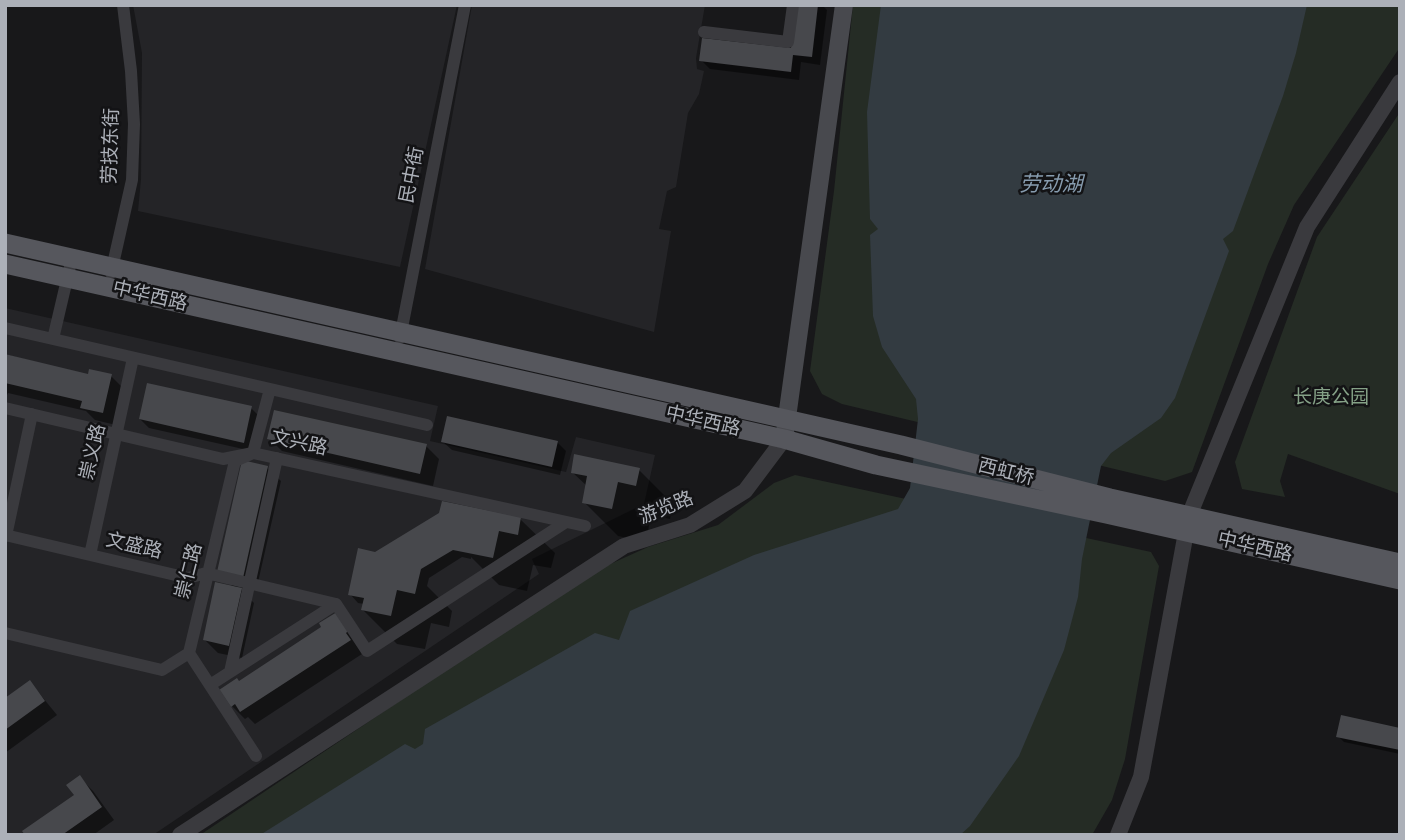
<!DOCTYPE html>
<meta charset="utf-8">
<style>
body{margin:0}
#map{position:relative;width:1405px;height:840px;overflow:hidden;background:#18181a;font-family:Montserrat,sans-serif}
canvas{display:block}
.frame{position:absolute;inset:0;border:7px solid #acb0b8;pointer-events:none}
</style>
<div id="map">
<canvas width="1405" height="840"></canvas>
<div class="frame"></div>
</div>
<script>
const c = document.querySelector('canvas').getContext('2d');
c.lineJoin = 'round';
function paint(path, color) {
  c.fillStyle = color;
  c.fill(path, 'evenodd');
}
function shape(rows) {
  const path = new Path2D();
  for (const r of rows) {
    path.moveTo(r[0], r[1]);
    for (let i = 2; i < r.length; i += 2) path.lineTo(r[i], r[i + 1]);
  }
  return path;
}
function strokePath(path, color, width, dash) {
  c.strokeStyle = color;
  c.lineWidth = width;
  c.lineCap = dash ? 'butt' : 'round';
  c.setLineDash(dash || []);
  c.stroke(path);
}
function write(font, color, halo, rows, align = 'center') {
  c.font = font + ' Montserrat,"Noto Sans SC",sans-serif';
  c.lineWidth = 5;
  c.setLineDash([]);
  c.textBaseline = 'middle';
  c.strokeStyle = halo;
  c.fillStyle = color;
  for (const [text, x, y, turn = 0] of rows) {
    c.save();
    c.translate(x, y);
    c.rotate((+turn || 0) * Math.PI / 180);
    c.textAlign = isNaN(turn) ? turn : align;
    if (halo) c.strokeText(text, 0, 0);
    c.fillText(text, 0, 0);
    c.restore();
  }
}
const built = shape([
 [133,5,457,5,400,267,138,211,141,179,142,53],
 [472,5,705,5,696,58,697,69,704,71,699,94,688,113,676,187,667,191,659,229,671,231,654,332,425,269],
 [5,308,438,406,430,441,566,472,576,437,655,455,644,504,532,559,539,574,153,835,5,835]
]);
const green = shape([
 [853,5,1400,5,1400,47,1294,205,1268,264,1192,472,1165,481,842,404,822,394,810,371,834,191],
 [1400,112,1400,494,1288,454,1280,481,1285,497,1242,489,1235,462,1317,237],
 [795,475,1151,552,1159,566,1125,759,1112,800,1092,835,200,835,538,608,606,566,648,547,718,525,774,483]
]);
const water = shape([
 [881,5,1307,5,1296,53,1283,96,1233,231,1223,239,1229,251,1175,398,1161,418,1111,453,1101,466,1082,559,1078,597,1064,650,1019,756,970,826,960,835,260,835,405,744,415,749,423,744,425,729,595,633,619,640,630,611,754,555,898,509,910,488,918,419,916,399,882,347,873,316,870,235,878,229,870,219,867,112]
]);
const shadow = shape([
 [798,5,822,5,827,10,820,65,801,62,799,80,710,69,701,60,793,50],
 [5,354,89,376,111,376,124,389,116,425,95,420,86,411,8,393,5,399],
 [251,408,260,417,252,451,149,428,140,419],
 [269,438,426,446,439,459,433,486,282,451],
 [443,442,557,442,566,451,560,475,452,450],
 [267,468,281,481,256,591,238,587,254,603,242,658,218,653,205,640,234,588,218,572],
 [639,470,673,504,670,519,651,515,646,542,618,536,584,502,587,486,572,472],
 [520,519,555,553,551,568,533,565,527,591,499,585,471,557,471,559,462,557,429,578,427,586,452,611,449,627,431,623,425,649,397,644,363,610,364,604,358,603,350,594,375,554],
 [337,614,362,654,255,724,248,717,245,719,232,706,222,690,240,683,324,627],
 [30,682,57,715,5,753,5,700],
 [1400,730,1400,754,1344,742,1338,736],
 [80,778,93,791,114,820,93,835,27,835,76,796]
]);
const building = shape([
 [797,5,818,5,812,57,793,55,791,72,699,61,702,38,791,48],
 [5,354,88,374,89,369,112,374,103,413,80,408,82,401,5,383],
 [147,383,252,406,244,443,139,419],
 [274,410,427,444,420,474,267,439],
 [447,416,558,441,552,467,441,442],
 [574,454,640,468,636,486,618,482,612,509,582,503,587,476,571,473],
 [242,460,268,466,243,578,217,572],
 [442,501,521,517,518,535,499,531,493,558,453,550,421,569,415,594,397,590,391,616,361,610,364,598,348,595,358,548,375,552,439,513],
 [215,582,242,588,229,646,203,640],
 [337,612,349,630,346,633,351,640,240,712,235,704,231,707,219,690,237,678,239,681,321,627,319,623],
 [30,680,45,701,5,730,5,698],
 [1341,715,1400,728,1400,750,1336,737],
 [80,775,102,807,62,835,25,835,22,831,74,795,66,785]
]);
const minor = shape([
 [704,32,788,42,793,5],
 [111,273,132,180,134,124,131,71,123,5],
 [5,328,427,425],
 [400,338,465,5],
 [53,339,72,258],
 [5,408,223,459,253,453,585,526],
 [5,535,188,578,206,573,336,604],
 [6,536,32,414],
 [90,555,133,358],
 [336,604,367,651,566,522],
 [5,633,162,670,189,653],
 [230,672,277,458],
 [210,685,336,604],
 [256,756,189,653,235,461,253,453,270,389]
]);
const tertiary = shape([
 [180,835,624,546,690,525,745,491,784,439],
 [1118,835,1141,777,1189,516,1307,227,1400,82]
]);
const secondary = shape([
 [785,432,844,5]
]);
const primary = shape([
 [5,243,901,445,1110,498,1400,563],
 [5,264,784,439,876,465,1106,514,1400,580]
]);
const streetNames = [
 ["劳技东街",111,146,-88],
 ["民中街",412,175,-79],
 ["中华西路",150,296,13],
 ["中华西路",703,421,13],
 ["文兴路",299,443,12],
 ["崇义路",93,452,-77],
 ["西虹桥",1006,472,14],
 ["游览路",666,508,-22],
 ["文盛路",134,546,13],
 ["中华西路",1255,547,13],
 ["崇仁路",189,571,-76]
];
const parkNames = [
 ["长庚公园",1331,397]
];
const waterNames = [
 ["劳动湖",1051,185]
];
paint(built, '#242427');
paint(green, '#252c25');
paint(water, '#333b41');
paint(shadow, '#0007');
paint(building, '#47484c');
strokePath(minor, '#3a3a3e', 12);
strokePath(tertiary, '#3a3a3e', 16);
strokePath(secondary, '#48494e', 18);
strokePath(primary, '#56575d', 19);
write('19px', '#acb0b8', '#131315', streetNames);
write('19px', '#85a187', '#131315', parkNames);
write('italic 21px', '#879caf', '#131315', waterNames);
</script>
